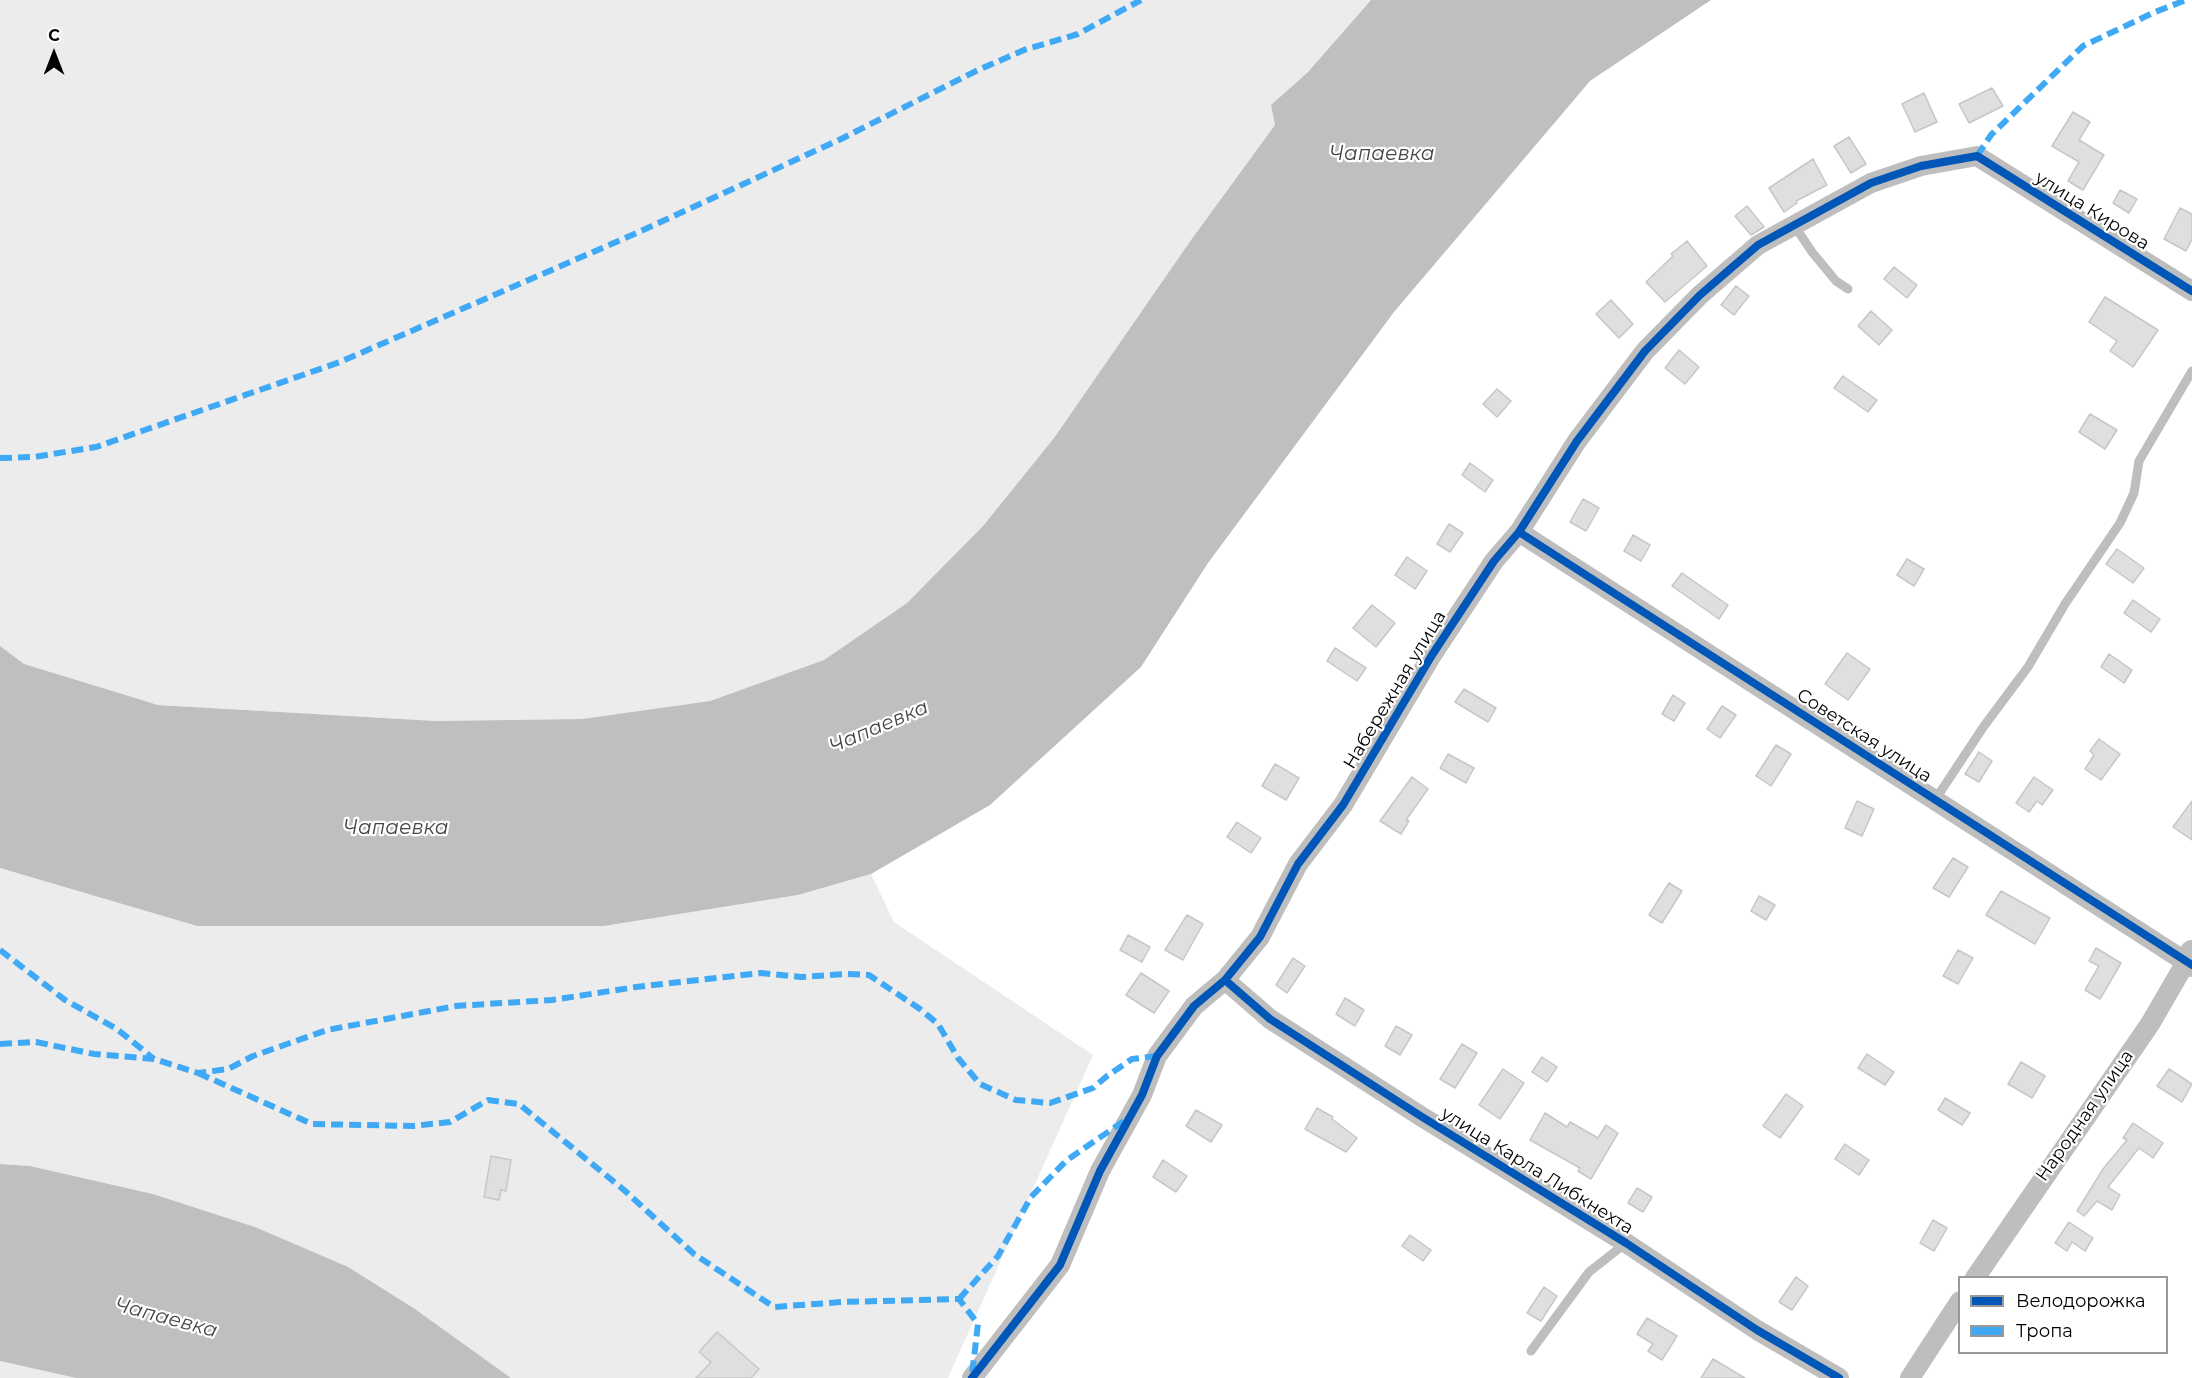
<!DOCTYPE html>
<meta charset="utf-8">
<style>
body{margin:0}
#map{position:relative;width:2192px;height:1378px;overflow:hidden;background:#fff;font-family:Montserrat,sans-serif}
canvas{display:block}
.legend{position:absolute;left:1958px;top:1276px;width:210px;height:78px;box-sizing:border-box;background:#fff;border:2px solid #999;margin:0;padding:8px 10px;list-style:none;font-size:18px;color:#000}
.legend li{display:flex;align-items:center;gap:12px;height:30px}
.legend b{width:30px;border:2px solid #999}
.north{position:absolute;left:24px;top:24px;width:60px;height:60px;-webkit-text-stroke:4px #fff;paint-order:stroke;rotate:0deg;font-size:16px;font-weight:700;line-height:24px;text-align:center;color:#000}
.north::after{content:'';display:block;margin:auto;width:21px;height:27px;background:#000;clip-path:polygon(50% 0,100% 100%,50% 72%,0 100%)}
</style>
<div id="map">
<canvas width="2192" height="1378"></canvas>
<ul class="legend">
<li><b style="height:8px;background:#0057b8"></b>Велодорожка</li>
<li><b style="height:8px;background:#3fa9f5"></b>Тропа</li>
</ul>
<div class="north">С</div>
</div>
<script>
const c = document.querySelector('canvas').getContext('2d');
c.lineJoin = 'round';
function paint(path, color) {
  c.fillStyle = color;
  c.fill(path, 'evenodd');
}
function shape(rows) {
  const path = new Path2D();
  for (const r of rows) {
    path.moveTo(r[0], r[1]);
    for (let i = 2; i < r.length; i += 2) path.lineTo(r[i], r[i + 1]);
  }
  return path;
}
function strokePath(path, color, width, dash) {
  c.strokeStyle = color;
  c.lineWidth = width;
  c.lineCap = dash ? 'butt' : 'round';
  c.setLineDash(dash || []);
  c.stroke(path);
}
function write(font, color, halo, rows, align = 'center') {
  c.font = font + ' Montserrat,sans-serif';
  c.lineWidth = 4.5;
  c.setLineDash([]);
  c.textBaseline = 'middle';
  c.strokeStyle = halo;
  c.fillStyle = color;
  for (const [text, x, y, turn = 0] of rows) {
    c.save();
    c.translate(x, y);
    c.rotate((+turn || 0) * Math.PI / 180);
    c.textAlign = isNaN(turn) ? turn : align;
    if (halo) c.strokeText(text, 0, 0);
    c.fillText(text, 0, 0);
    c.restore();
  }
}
const green = shape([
 [0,0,1371,0,1308,72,1271,105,1275,125,1191,240,1054,438,983,526,907,603,824,660,710,701,582,719,436,721,158,705,23,664,0,646],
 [0,868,197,926,604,926,798,895,871,874,894,922,1093,1055,948,1378,511,1378,415,1309,255,1227,153,1194,30,1166,0,1164],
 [0,1361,76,1378,0,1378]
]);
const water = shape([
 [1371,0,1711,0,1590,81,1394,312,1208,563,1141,667,990,805,871,874,798,895,604,926,197,926,0,868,0,646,24,664,158,705,436,721,582,719,710,701,824,660,907,603,983,526,1054,438,1191,240,1275,125,1271,105,1308,72],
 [0,1164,30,1166,153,1194,255,1227,348,1267,415,1309,511,1378,76,1378,0,1361]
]);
const building = shape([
 [1992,88,2003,106,1969,123,1959,104,1992,88],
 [1924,93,1937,122,1915,132,1902,104,1924,93],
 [2073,112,2090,122,2079,140,2104,155,2083,190,2068,181,2079,162,2052,146,2073,112],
 [1849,137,1866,164,1851,173,1834,146,1849,137],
 [1813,159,1827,185,1796,201,1797,203,1784,212,1769,188,1813,159],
 [2120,190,2137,199,2129,213,2113,203,2120,190],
 [1747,206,1764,227,1751,235,1735,216,1747,206],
 [2180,208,2192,214,2192,239,2186,251,2164,239,2180,208],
 [1687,241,1707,266,1665,302,1646,282,1673,256,1671,254,1687,241],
 [1894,267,1917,285,1907,298,1884,279,1894,267],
 [1736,286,1749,296,1734,315,1721,305,1736,286],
 [2105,297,2158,330,2133,367,2110,351,2117,341,2089,322,2105,297],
 [1611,300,1633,324,1619,338,1596,314,1611,300],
 [1871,311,1892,330,1879,345,1858,326,1871,311],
 [1679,350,1699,367,1685,384,1665,368,1679,350],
 [1843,376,1877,400,1868,412,1834,388,1843,376],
 [1497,389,1511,401,1497,417,1483,404,1497,389],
 [2090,414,2117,430,2105,449,2079,432,2090,414],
 [1470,463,1493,480,1485,492,1462,475,1470,463],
 [1583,499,1599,508,1586,531,1570,522,1583,499],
 [1449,524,1463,533,1450,552,1437,544,1449,524],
 [1633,535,1650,545,1641,561,1624,551,1633,535],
 [2117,549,2144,568,2133,583,2106,564,2117,549],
 [1407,557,1427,571,1415,589,1395,575,1407,557],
 [1907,559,1924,569,1914,586,1897,575,1907,559],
 [1682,573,1728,605,1719,619,1672,586,1682,573],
 [2133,600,2160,619,2151,632,2124,613,2133,600],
 [1372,605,1395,623,1376,647,1353,628,1372,605],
 [1335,648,1366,668,1357,681,1327,661,1335,648],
 [1847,653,1870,669,1848,700,1825,684,1847,653],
 [2109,654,2132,670,2124,683,2101,667,2109,654],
 [1464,689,1496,708,1488,722,1455,702,1464,689],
 [1673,695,1685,703,1674,721,1662,714,1673,695],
 [1722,706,1736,715,1720,738,1707,729,1722,706],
 [2099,739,2120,754,2101,780,2085,769,2094,755,2090,751,2099,739],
 [1776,745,1791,754,1771,786,1756,776,1776,745],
 [1979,752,1992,761,1979,782,1965,774,1979,752],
 [1448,754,1474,768,1466,783,1440,768,1448,754],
 [1275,764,1299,778,1286,800,1262,786,1275,764],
 [1412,777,1428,789,1406,820,1409,821,1401,834,1380,821,1412,777],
 [2034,777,2053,790,2042,805,2037,801,2029,812,2016,803,2034,777],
 [1857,801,1874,809,1862,836,1845,828,1857,801],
 [2192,801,2192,840,2173,827,2192,801],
 [1237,822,1261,838,1251,853,1227,837,1237,822],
 [1953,858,1968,867,1949,897,1933,888,1953,858],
 [1669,883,1682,891,1662,923,1649,915,1669,883],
 [2001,891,2050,918,2035,944,1986,915,2001,891],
 [1759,896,1775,905,1766,920,1751,911,1759,896],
 [1187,915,1203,924,1183,960,1165,950,1187,915],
 [1128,935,1150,947,1142,962,1120,950,1128,935],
 [2096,948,2121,963,2100,999,2085,990,2099,966,2089,961,2096,948],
 [1958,950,1973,958,1958,984,1943,976,1958,950],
 [1293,958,1305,966,1287,993,1276,985,1293,958],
 [1141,973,1169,991,1154,1013,1126,995,1141,973],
 [1345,998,1364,1010,1355,1026,1336,1014,1345,998],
 [1396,1026,1412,1035,1400,1055,1385,1046,1396,1026],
 [1462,1044,1477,1053,1455,1088,1440,1079,1462,1044],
 [1867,1054,1894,1072,1885,1085,1858,1068,1867,1054],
 [1542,1057,1557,1067,1547,1082,1532,1072,1542,1057],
 [2021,1062,2045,1076,2032,1098,2008,1084,2021,1062],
 [1503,1069,1524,1083,1500,1119,1479,1105,1503,1069],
 [2169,1069,2192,1084,2182,1102,2157,1086,2169,1069],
 [1786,1094,1803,1106,1780,1138,1763,1126,1786,1094],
 [1945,1098,1970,1113,1962,1125,1938,1110,1945,1098],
 [1317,1108,1333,1117,1332,1119,1357,1138,1346,1152,1305,1129,1317,1108],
 [1196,1110,1222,1125,1211,1142,1186,1126,1196,1110],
 [1545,1113,1567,1127,1570,1122,1598,1138,1606,1125,1618,1133,1591,1179,1578,1171,1580,1168,1530,1140,1545,1113],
 [2133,1123,2163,1143,2153,1158,2139,1148,2108,1187,2120,1195,2112,1210,2097,1201,2084,1216,2077,1211,2103,1169,2127,1140,2123,1138,2133,1123],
 [1845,1144,1869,1160,1859,1175,1835,1159,1845,1144],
 [491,1156,511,1160,506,1191,501,1190,499,1200,484,1197,491,1156],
 [1163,1160,1187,1176,1176,1192,1153,1177,1163,1160],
 [1637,1188,1652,1197,1643,1212,1628,1203,1637,1188],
 [1933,1220,1947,1228,1934,1251,1920,1243,1933,1220],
 [2069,1222,2093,1238,2085,1251,2072,1242,2067,1251,2055,1243,2069,1222],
 [1410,1235,1431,1250,1423,1261,1402,1246,1410,1235],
 [1796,1277,1808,1286,1792,1310,1779,1302,1796,1277],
 [1544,1287,1557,1296,1541,1321,1527,1313,1544,1287],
 [1647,1318,1677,1336,1662,1360,1648,1351,1653,1344,1637,1334,1647,1318],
 [717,1332,759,1369,751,1378,696,1378,711,1362,699,1352,717,1332],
 [1713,1359,1745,1378,1701,1378,1713,1359]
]);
const service = shape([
 [1794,225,1812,252,1836,281,1848,289],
 [1935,800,1984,726,2028,667,2065,604,2120,523,2134,493,2139,461,2192,371],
 [1531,1351,1589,1272,1626,1243]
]);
const minor = shape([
 [1519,532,2186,962,2150,1024,1975,1278],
 [1225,980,1270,1019,1419,1115,1626,1243,1757,1330,1839,1378],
 [972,1378,1060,1265,1100,1171,1142,1095,1157,1056,1194,1006,1225,980,1260,937,1298,864,1343,805,1432,655,1494,561,1519,532,1577,441,1645,351,1700,295,1758,245,1871,183,1921,166,1977,156,2192,291],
 [1910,1378,1960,1301]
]);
const tertiary = shape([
 [2192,952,2186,962,2192,965]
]);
const quiet = shape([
 [1977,156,1991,135,2083,46,2155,12,2186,0],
 [0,458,34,457,96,447,340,362,639,232,841,139,976,71,1024,50,1078,34,1141,0],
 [0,950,65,1000,117,1029,154,1059],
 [0,1044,36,1042,94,1054,154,1059,198,1073,228,1069,253,1056,327,1030,456,1006,552,1000,636,987,761,973,801,977,846,974,869,975,920,1009,938,1024,958,1058,980,1084,1016,1100,1050,1103,1093,1088,1107,1076,1132,1059,1157,1056],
 [198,1073,312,1124,413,1126,450,1122,488,1100,519,1104,624,1190,694,1254,774,1307,842,1302,959,1299,978,1324,972,1375],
 [959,1299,998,1256,1031,1197,1067,1160,1124,1121]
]);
const cycleway = shape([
 [1519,532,2192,965],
 [1225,980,1270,1019,1419,1115,1626,1243,1757,1330,1839,1378],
 [972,1378,1060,1265,1100,1171,1142,1095,1157,1056,1194,1006,1225,980,1260,937,1298,864,1343,805,1432,655,1494,561,1519,532,1577,441,1645,351,1700,295,1758,245,1871,183,1921,166,1977,156,2192,291]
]);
const streetNames = [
 ["улица Кирова",2092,211,32],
 ["Набережная улица",1395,690,-59],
 ["Советская улица",1864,736,33],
 ["Народная улица",2085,1116,-55],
 ["улица Карла Либкнехта",1537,1171,32]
];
const waterNames = [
 ["Чапаевка",1382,154],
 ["Чапаевка",879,727,-23],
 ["Чапаевка",396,828],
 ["Чапаевка",166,1318,15]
];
paint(green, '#ececec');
paint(water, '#bfbfbf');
paint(building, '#dfdfdf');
strokePath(building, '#c7c7c7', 1.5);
strokePath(service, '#bebebe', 9);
strokePath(minor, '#bebebe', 20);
strokePath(tertiary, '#bebebe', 24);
strokePath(quiet, '#3fa9f5', 6, [12, 6]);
strokePath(cycleway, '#0057b8', 8);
write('18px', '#000', '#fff', streetNames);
write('italic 20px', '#444', '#fff', waterNames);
</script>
